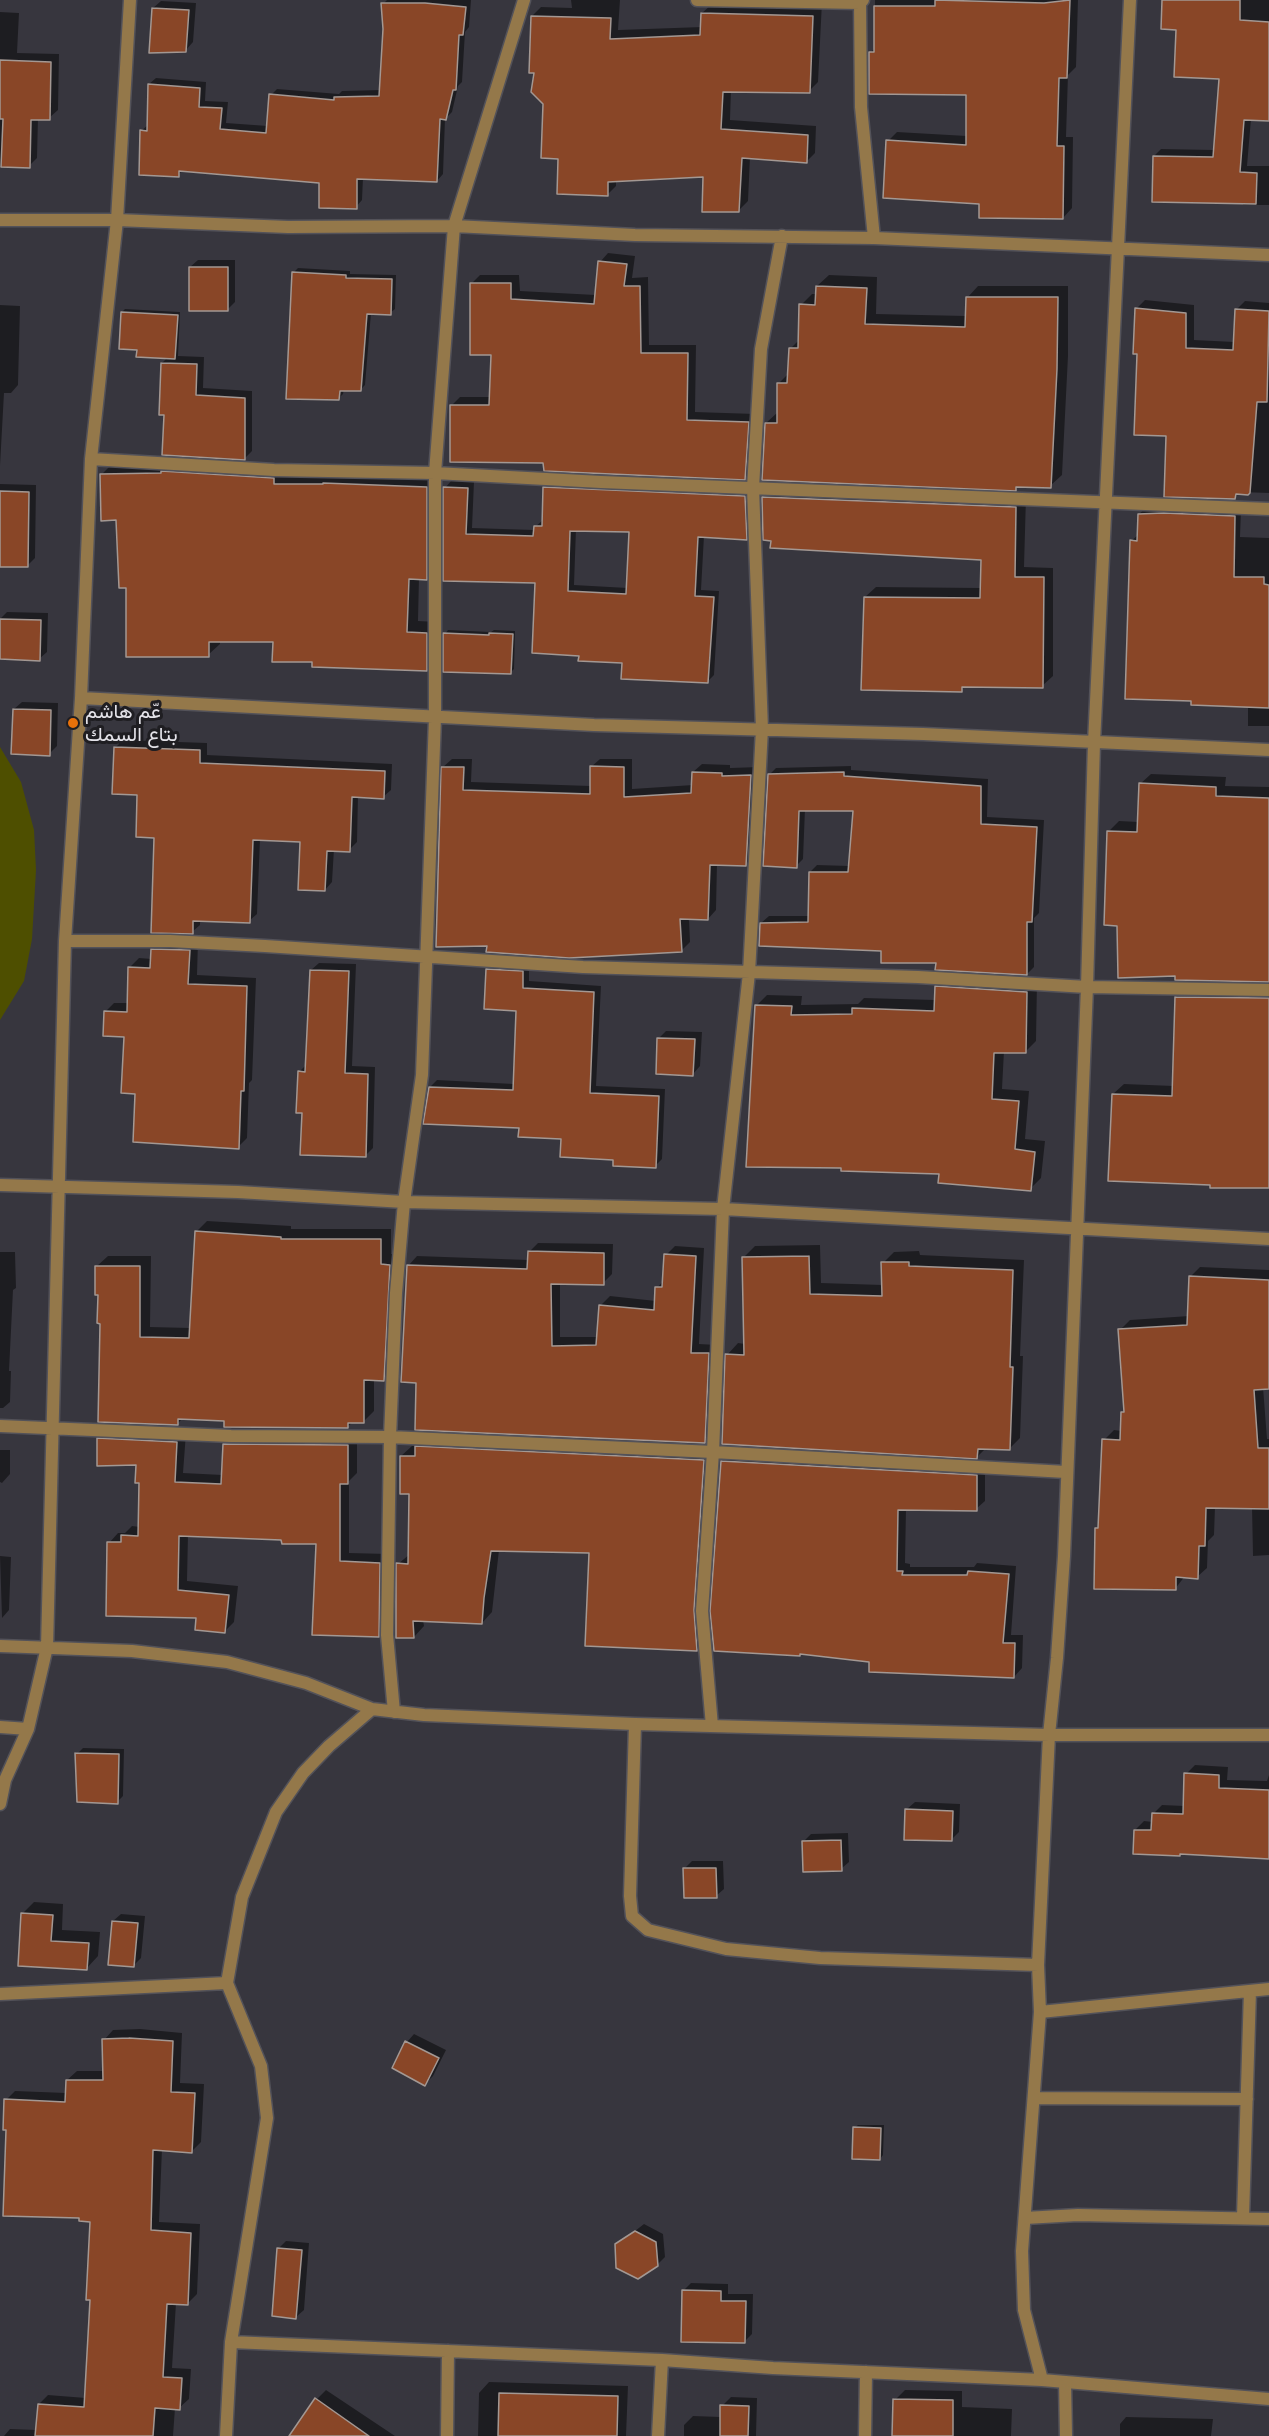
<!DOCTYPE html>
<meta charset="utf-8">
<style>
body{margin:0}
canvas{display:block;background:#37363e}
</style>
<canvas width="1269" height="2436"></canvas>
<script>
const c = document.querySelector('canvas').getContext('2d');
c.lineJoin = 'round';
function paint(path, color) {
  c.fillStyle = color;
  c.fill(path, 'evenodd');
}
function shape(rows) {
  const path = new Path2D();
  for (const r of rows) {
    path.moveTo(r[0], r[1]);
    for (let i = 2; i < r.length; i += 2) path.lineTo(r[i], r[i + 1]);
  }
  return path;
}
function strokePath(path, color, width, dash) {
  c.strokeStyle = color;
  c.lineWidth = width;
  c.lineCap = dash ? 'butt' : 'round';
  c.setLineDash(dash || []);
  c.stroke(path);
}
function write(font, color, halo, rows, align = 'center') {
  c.font = font + ' "PT Sans",Vazirmatn,sans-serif';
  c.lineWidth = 6;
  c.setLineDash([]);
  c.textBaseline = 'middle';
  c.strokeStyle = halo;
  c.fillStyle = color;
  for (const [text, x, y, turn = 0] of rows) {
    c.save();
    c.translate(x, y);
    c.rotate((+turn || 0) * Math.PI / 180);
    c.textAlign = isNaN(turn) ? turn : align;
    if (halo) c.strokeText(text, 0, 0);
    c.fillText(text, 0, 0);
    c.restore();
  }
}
const green = shape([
 [0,747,21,782,34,830,36,870,32,939,24,981,0,1020]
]);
const shadow = shape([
 [387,0,471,0,469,27,465,32,462,82,458,86,452,112,445,119,443,174,437,181,363,178,362,200,356,207,321,181,183,170,178,175,141,131,149,124,149,84,156,78,206,82,205,101,228,102,226,123,268,126,271,95,277,89,339,94,342,91,381,90,384,28,383,4],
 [571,0,620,0,618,30,702,27,702,13,712,4,822,2,818,82,809,91,731,90,730,120,816,126,815,153,806,162,750,157,748,201,739,210,705,175,616,180,616,186,607,195,560,158,536,72,532,16,541,7,572,8],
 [875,0,1078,0,1076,67,1068,75,1066,137,1073,137,1072,208,1063,218,980,203,888,141,897,132,967,136,968,94,870,53,875,48],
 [1164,0,1269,0,1269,119,1251,119,1247,166,1269,166,1269,205,1243,205,1244,202,1154,156,1161,149,1215,150,1221,78,1177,28],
 [161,1,196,3,193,42,186,50,153,8],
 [0,12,19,13,17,53,59,54,58,110,49,118,38,118,37,158,29,166,0,166],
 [608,253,635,256,632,278,648,277,649,345,696,345,695,412,756,414,753,469,745,478,544,461,451,406,460,397,491,397,492,354,471,284,480,275,519,275,520,291,596,295,600,262],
 [198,260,235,260,235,302,227,310,190,267],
 [298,268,350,271,350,274,396,275,395,309,390,313,371,313,365,385,360,390,344,389,343,394,339,398,293,273],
 [829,275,877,277,876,314,967,316,967,298,978,286,1068,286,1068,356,1062,475,1050,486,1019,485,1016,489,766,423,778,412,778,384,789,373,790,349,799,340,801,305,812,294,817,294,817,286],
 [1145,300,1194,305,1194,340,1235,342,1236,310,1245,301,1269,303,1269,493,1240,492,1235,498,1168,435,1139,353,1136,309],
 [0,305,20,306,18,385,11,393,4,393,0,466],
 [125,309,180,312,178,356,204,357,203,388,252,391,252,451,245,458,165,414,162,363,168,357,138,348,122,312],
 [113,463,438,476,438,567,426,578,419,578,418,621,438,622,438,658,426,670,314,661,275,641,220,640,220,644,208,655,128,587,118,519,102,474],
 [451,481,474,482,472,528,535,530,535,527,543,520,545,488,551,481,751,490,753,531,746,538,704,536,701,590,719,591,714,675,707,682,580,654,536,581,466,578,445,488],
 [576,529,631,531,628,588,574,585],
 [0,484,36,485,35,558,27,566,0,565],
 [773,487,1026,497,1024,567,1053,568,1053,676,1042,686,966,686,961,690,865,597,876,587,982,588,983,559,763,497],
 [1146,508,1241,510,1240,537,1269,538,1269,726,1248,726,1248,705,1131,541,1138,535,1139,514],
 [7,612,48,613,47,652,39,659,0,658,0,619],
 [448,630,491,632,494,630,515,631,514,669,510,673,445,634],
 [22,702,58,703,57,746,49,754,14,709],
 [123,740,207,743,207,755,392,764,391,790,383,797,358,796,357,842,349,850,334,849,332,882,325,890,302,841,260,839,257,914,249,921,200,919,200,925,192,932,139,794,115,748],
 [452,759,472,759,471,782,591,786,591,767,600,759,632,759,632,789,693,785,693,772,702,764,730,765,730,768,759,767,754,856,746,864,717,863,716,910,708,919,689,918,690,942,681,951,488,945,443,767],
 [851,766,851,770,988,779,987,817,1044,820,1039,913,1034,918,1034,967,1027,974,937,962,761,923,769,916,809,916,810,872,817,865,850,866,854,809,805,809,803,859,796,866,769,775,776,768],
 [1151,774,1226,777,1225,786,1269,787,1269,980,1177,975,1119,924,1109,831,1119,821,1139,822,1140,784],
 [161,941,198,942,197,975,256,978,252,1080,249,1083,247,1138,238,1147,136,1093,126,1036,105,1012,114,1003,129,1003,130,967,139,958,152,959,152,950],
 [319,963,356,964,352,1066,375,1067,373,1148,365,1156,303,1112,299,1072,307,1064,311,970],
 [494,963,529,965,529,981,601,986,596,1086,665,1089,662,1159,655,1166,615,1158,562,1138,520,1127,430,1087,437,1080,514,1084,517,1010,487,969],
 [947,976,1037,982,1036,1041,1025,1052,1004,1051,1002,1089,1029,1091,1025,1139,1045,1141,1041,1178,1030,1189,941,1172,756,1006,767,995,802,996,801,1005,858,1004,864,998,936,1000,936,987],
 [1187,987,1269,988,1269,1187,1113,1094,1124,1084,1174,1086,1176,997],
 [666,1031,702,1032,700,1066,693,1074,659,1038],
 [207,1221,291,1226,291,1229,391,1229,391,1254,400,1254,394,1369,383,1379,374,1379,374,1411,363,1422,353,1422,347,1427,183,1418,177,1424,101,1322,97,1266,108,1256,151,1256,150,1327,191,1328,196,1232],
 [538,1243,613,1244,612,1274,603,1283,560,1282,560,1337,598,1337,601,1305,610,1296,656,1301,657,1288,664,1280,666,1255,675,1246,704,1248,699,1344,717,1345,714,1433,705,1442,417,1381,408,1266,417,1256,529,1260,529,1252],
 [820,1245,821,1283,883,1285,883,1263,894,1252,919,1251,920,1255,1024,1260,1020,1356,1023,1356,1020,1438,1009,1449,986,1448,977,1457,727,1355,738,1343,745,1344,744,1257,755,1246],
 [0,1252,15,1252,16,1288,13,1290,9,1371,11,1371,10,1402,3,1408,0,1408],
 [1200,1267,1269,1270,1269,1387,1263,1387,1267,1439,1269,1439,1269,1555,1253,1556,1252,1507,1215,1507,1214,1535,1208,1541,1207,1568,1197,1577,1185,1576,1175,1589,1096,1529,1100,1525,1104,1440,1114,1430,1122,1431,1122,1412,1126,1409,1120,1330,1130,1320,1189,1316,1191,1276],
 [108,1430,186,1433,183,1473,223,1475,225,1445,234,1435,357,1436,357,1473,349,1481,349,1553,389,1554,388,1626,378,1635,317,1542,283,1538,188,1535,187,1581,238,1586,234,1622,225,1631,198,1616,109,1543,118,1533,125,1533,132,1526,140,1527,141,1481,138,1464,99,1439],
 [426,1437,714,1450,707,1639,697,1649,590,1551,499,1550,492,1612,482,1623,423,1620,424,1626,414,1637,398,1564,410,1554,411,1493,401,1456,412,1446,417,1446],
 [0,1450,10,1450,10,1474,2,1483,0,1482],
 [731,1453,985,1467,985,1501,976,1509,906,1509,905,1563,910,1564,910,1567,974,1567,977,1563,1016,1566,1011,1635,1023,1635,1022,1668,1014,1677,802,1653,800,1655,725,1652,722,1461],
 [0,1556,11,1557,9,1610,2,1618],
 [83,1748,124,1749,123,1796,117,1802,77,1754],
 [1195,1765,1228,1767,1227,1780,1267,1781,1269,1775,1269,1858,1182,1852,1180,1855,1135,1830,1144,1821,1153,1822,1153,1814,1162,1805,1185,1806,1186,1774],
 [915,1802,960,1804,959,1832,951,1840,907,1809],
 [848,1833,849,1862,841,1869,804,1841,811,1834],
 [692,1861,723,1861,724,1889,716,1896,684,1869],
 [34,1902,63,1904,62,1930,100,1932,98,1956,87,1968,20,1965,23,1913],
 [121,1914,145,1916,141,1958,134,1965,113,1921],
 [140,2029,182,2033,180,2083,204,2084,201,2142,192,2151,162,2149,159,2222,200,2224,197,2294,187,2304,176,2303,172,2368,191,2369,189,2399,179,2408,175,2408,173,2436,4,2436,10,2429,37,2430,39,2404,48,2395,86,2398,92,2299,92,2221,81,2217,8,2129,6,2100,15,2091,67,2093,67,2080,77,2071,105,2071,104,2040,113,2030],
 [414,2034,446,2050,433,2076,425,2084,394,2067,407,2042],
 [858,2125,884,2125,883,2155,880,2159,854,2128],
 [644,2224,663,2234,665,2257,657,2265,617,2245],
 [286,2241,309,2243,304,2310,296,2317,278,2249],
 [691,2283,728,2284,728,2294,753,2294,752,2334,744,2342,683,2291],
 [489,2382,628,2386,626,2436,478,2436,479,2393],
 [326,2390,395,2436,291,2436,317,2399],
 [905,2390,962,2391,962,2407,1012,2409,1011,2436,894,2436,895,2400],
 [731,2397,757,2398,756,2436,684,2436,684,2425,693,2416,721,2417,722,2406],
 [1126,2417,1213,2419,1211,2436,1120,2436,1120,2424]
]);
const building = shape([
 [935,0,1044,3,1070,0,1067,78,1059,78,1057,146,1064,146,1063,219,979,218,979,204,883,198,886,140,966,145,966,95,869,94,869,52,874,52,874,6,935,6,935,0],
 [1162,0,1240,0,1240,20,1269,22,1269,121,1244,120,1240,172,1257,173,1256,204,1152,202,1153,156,1213,157,1219,79,1174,77,1176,30,1161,29,1162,0],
 [381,3,425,3,466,7,463,35,459,35,456,90,453,90,446,120,440,119,437,182,357,179,357,209,319,208,319,183,179,171,179,177,139,175,140,130,147,131,148,84,200,88,199,107,222,108,220,129,266,133,269,94,334,100,334,97,379,96,383,29,381,3],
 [152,8,189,10,186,52,149,53,152,8],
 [701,13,813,16,810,93,723,92,721,129,808,135,807,163,742,158,739,212,702,212,703,177,608,182,608,196,557,194,558,159,541,158,543,104,531,92,534,73,529,73,531,16,611,18,610,39,700,35,701,13],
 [0,60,51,62,50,120,31,120,30,168,1,167,3,119,0,119,0,60],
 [598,261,627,264,624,286,640,286,641,353,688,353,687,420,749,422,745,480,544,471,543,463,450,462,450,405,489,405,491,355,470,355,470,283,511,283,511,299,594,304,598,261],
 [189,267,228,267,228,311,189,311,189,267],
 [292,272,346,275,346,278,392,279,391,315,367,314,361,391,340,391,339,400,286,399,292,272],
 [816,286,867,288,865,324,965,327,966,297,1058,297,1057,369,1051,488,1016,487,1016,491,762,480,765,423,777,423,777,383,787,383,789,348,798,348,799,304,815,305,816,286],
 [1135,308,1186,313,1186,348,1233,350,1235,309,1269,311,1267,402,1257,402,1250,493,1248,495,1236,494,1235,499,1164,497,1166,436,1134,435,1137,354,1133,354,1135,308],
 [121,312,178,315,175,359,136,357,137,350,119,349,121,312],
 [161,363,197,364,196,395,245,398,245,460,162,455,164,415,159,415,161,363],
 [161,471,274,478,274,484,323,484,323,483,427,487,427,580,409,579,407,632,427,633,427,671,312,667,312,662,272,662,273,642,209,642,209,657,126,657,126,588,119,588,116,520,101,521,100,474,161,473,161,471],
 [443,487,468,488,466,534,533,536,534,526,542,526,543,487,745,496,747,540,698,537,695,596,714,597,708,683,621,679,622,663,578,661,579,656,532,653,535,583,443,581,443,487],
 [570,531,629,532,626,594,568,591,570,531],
 [0,491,29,492,28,567,0,567,0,491],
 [762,497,1016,507,1015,577,1044,577,1043,688,962,687,962,692,861,690,864,597,980,598,981,560,770,548,771,541,763,540,762,497],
 [1164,513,1235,516,1234,577,1264,577,1264,584,1269,585,1269,708,1191,705,1191,701,1125,699,1130,540,1137,541,1138,514,1164,513],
 [0,619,41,620,40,661,0,659,0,619],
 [443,633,489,635,489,633,513,634,511,674,443,672,443,633],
 [13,709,51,710,50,756,11,754,13,709],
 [114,747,200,750,200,763,385,771,384,799,352,797,350,852,327,851,325,891,298,890,300,842,253,840,250,923,193,921,193,934,151,933,154,838,136,837,137,795,112,794,114,747],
 [590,766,624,767,624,797,691,793,692,772,722,773,722,776,751,775,746,866,710,865,708,920,680,919,682,952,569,958,486,952,487,946,436,947,441,767,464,767,463,790,590,794,590,766],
 [844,772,844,776,981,786,981,824,1037,827,1032,922,1027,922,1027,975,935,970,936,963,881,963,881,951,759,946,760,923,808,922,809,872,848,872,853,811,799,811,797,868,763,866,768,774,844,772],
 [1139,783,1216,787,1216,796,1269,798,1269,982,1175,980,1175,976,1118,978,1117,926,1104,925,1107,831,1137,832,1139,783],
 [151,949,190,950,188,984,247,986,244,1091,241,1091,239,1149,133,1142,135,1094,121,1093,124,1037,103,1036,104,1011,127,1012,128,967,150,968,151,949],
 [486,969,523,971,523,988,594,992,590,1093,659,1096,656,1168,613,1166,613,1160,560,1157,561,1139,518,1137,519,1128,423,1124,429,1087,513,1090,516,1011,484,1009,486,969],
 [310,970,349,971,345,1073,368,1074,366,1157,300,1155,302,1113,296,1113,298,1071,305,1072,310,970],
 [935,986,1027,992,1026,1053,994,1053,992,1099,1019,1101,1015,1149,1035,1152,1031,1191,938,1183,939,1174,841,1171,841,1168,746,1167,755,1005,792,1006,791,1015,852,1014,852,1008,934,1011,935,986],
 [1175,997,1269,998,1269,1188,1210,1188,1210,1185,1108,1181,1112,1094,1172,1096,1175,997],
 [657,1038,695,1039,693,1076,656,1074,657,1038],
 [195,1231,281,1237,281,1239,381,1239,381,1264,390,1265,384,1381,364,1380,364,1423,348,1423,348,1428,224,1427,224,1421,178,1419,178,1425,98,1422,100,1324,97,1323,98,1295,95,1295,95,1266,140,1266,140,1337,189,1338,195,1231],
 [528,1251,604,1253,604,1285,551,1284,552,1346,596,1345,599,1305,654,1310,655,1287,662,1287,664,1254,696,1256,691,1353,709,1353,705,1443,415,1430,416,1383,401,1382,407,1265,527,1269,528,1251],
 [809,1256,810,1294,882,1296,881,1262,909,1262,909,1266,1013,1270,1010,1367,1013,1367,1010,1450,978,1449,977,1459,722,1444,725,1354,744,1355,742,1257,809,1256],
 [1189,1276,1269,1280,1269,1389,1254,1390,1258,1448,1269,1448,1269,1509,1206,1508,1205,1546,1199,1546,1198,1579,1176,1577,1176,1590,1094,1589,1095,1528,1098,1528,1102,1439,1120,1440,1121,1412,1124,1412,1118,1329,1187,1325,1189,1276],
 [97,1438,177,1442,175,1482,221,1484,223,1444,348,1445,348,1484,340,1484,340,1561,380,1563,379,1637,312,1635,316,1544,282,1544,281,1540,179,1536,178,1590,229,1595,225,1633,195,1630,196,1618,106,1616,107,1542,121,1542,121,1535,138,1536,139,1483,135,1483,136,1465,97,1466,97,1438],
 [415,1446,704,1460,694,1610,697,1651,585,1646,589,1553,491,1551,484,1598,482,1624,413,1621,414,1638,396,1638,396,1563,408,1564,409,1494,400,1494,400,1456,415,1456,415,1446],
 [721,1461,977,1475,977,1511,898,1510,897,1571,903,1571,902,1575,967,1575,968,1571,1009,1574,1003,1643,1015,1643,1014,1678,869,1672,869,1662,800,1654,800,1656,714,1651,710,1611,721,1461],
 [75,1753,119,1754,118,1804,77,1802,75,1753],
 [1184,1773,1219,1775,1219,1788,1269,1790,1269,1859,1180,1854,1180,1856,1133,1854,1134,1830,1151,1830,1152,1813,1183,1814,1184,1773],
 [905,1809,953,1811,952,1841,904,1840,905,1809],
 [841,1840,842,1871,803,1872,802,1841,841,1840],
 [683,1868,716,1868,717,1898,684,1898,683,1868],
 [21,1913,53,1915,51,1941,89,1943,87,1970,18,1966,21,1913],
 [112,1921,138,1923,134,1967,108,1965,112,1921],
 [129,2038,173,2041,171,2092,195,2093,192,2153,153,2150,151,2230,191,2233,188,2305,167,2304,163,2377,182,2378,180,2410,155,2408,153,2436,35,2436,38,2404,84,2407,90,2300,86,2300,90,2222,79,2221,79,2218,3,2216,6,2130,3,2130,4,2099,65,2102,66,2080,103,2080,102,2039,129,2038],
 [405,2041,439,2058,425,2086,392,2068,405,2041],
 [853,2127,881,2128,880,2160,852,2159,853,2127],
 [635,2231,656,2242,658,2266,638,2279,616,2268,615,2244,635,2231],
 [277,2248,302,2250,296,2319,272,2316,277,2248],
 [682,2290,721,2291,721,2301,746,2301,745,2343,681,2342,682,2290],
 [499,2393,618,2396,617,2436,498,2436,499,2393],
 [315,2398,369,2436,289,2436,315,2398],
 [893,2399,953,2400,953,2436,892,2436,893,2399],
 [720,2405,749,2406,748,2436,720,2436,720,2405]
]);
const minor = shape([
 [697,0,860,3],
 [863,0,860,3,861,107,874,238],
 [0,220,117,220,288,227,454,226,635,235,874,238,1269,255],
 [91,459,274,470,435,473,601,482,1269,509],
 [81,698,594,725,923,734,1269,750],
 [65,941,170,941,265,946,583,967,918,977,1087,987,1269,990],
 [0,1185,238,1192,404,1202,723,1209,1269,1239],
 [0,1426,231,1436,390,1437,713,1452,1066,1472],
 [0,1646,132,1651,227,1662,306,1683,372,1709,424,1715,635,1724,1049,1735,1057,1658,1064,1556,1087,987,1094,743,1130,0],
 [394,1712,387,1635,390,1437,396,1293,404,1202,422,1075,435,718,435,473,454,226,524,0],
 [635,1724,630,1896,632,1916,648,1930,726,1949,820,1958,1038,1965],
 [712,1726,702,1611,713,1452,723,1209,749,973,762,729,753,488,761,349,782,236],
 [0,1727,28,1729],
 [0,1804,5,1780,28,1729,47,1647,65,941,81,698,91,459,117,220,130,0],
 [0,1994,227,1983],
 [1040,2012,1269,1989],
 [1035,2098,1247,2099],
 [1243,2217,1250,1991],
 [1025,2218,1078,2215,1269,2219],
 [231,2342,662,2360,773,2368,1042,2380,1269,2399],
 [1042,2380,1024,2310,1022,2251,1040,2012,1038,1965,1049,1735,1269,1735],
 [1065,2382,1066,2436],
 [226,2436,231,2342,267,2118,261,2066,227,1983,242,1897,276,1812,303,1773,329,1746,372,1709],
 [447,2436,448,2351],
 [658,2436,662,2360],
 [865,2436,866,2372]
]);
const markers = [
 [73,723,6,"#e8710a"]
];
const poiNames = [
 ["عّم هاشم",85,712],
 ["بتاع السمك",85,735]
];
paint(green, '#4e4f00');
paint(shadow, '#0007');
paint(building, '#894627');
strokePath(building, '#a39893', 1.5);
strokePath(minor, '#535259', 15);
strokePath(minor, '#94784a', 12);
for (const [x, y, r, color] of markers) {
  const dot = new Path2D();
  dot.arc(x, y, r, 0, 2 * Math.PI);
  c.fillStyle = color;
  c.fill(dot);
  strokePath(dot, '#1f1e22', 2);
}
write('20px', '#e4e3e9', '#1f1e22', poiNames, 'left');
</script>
